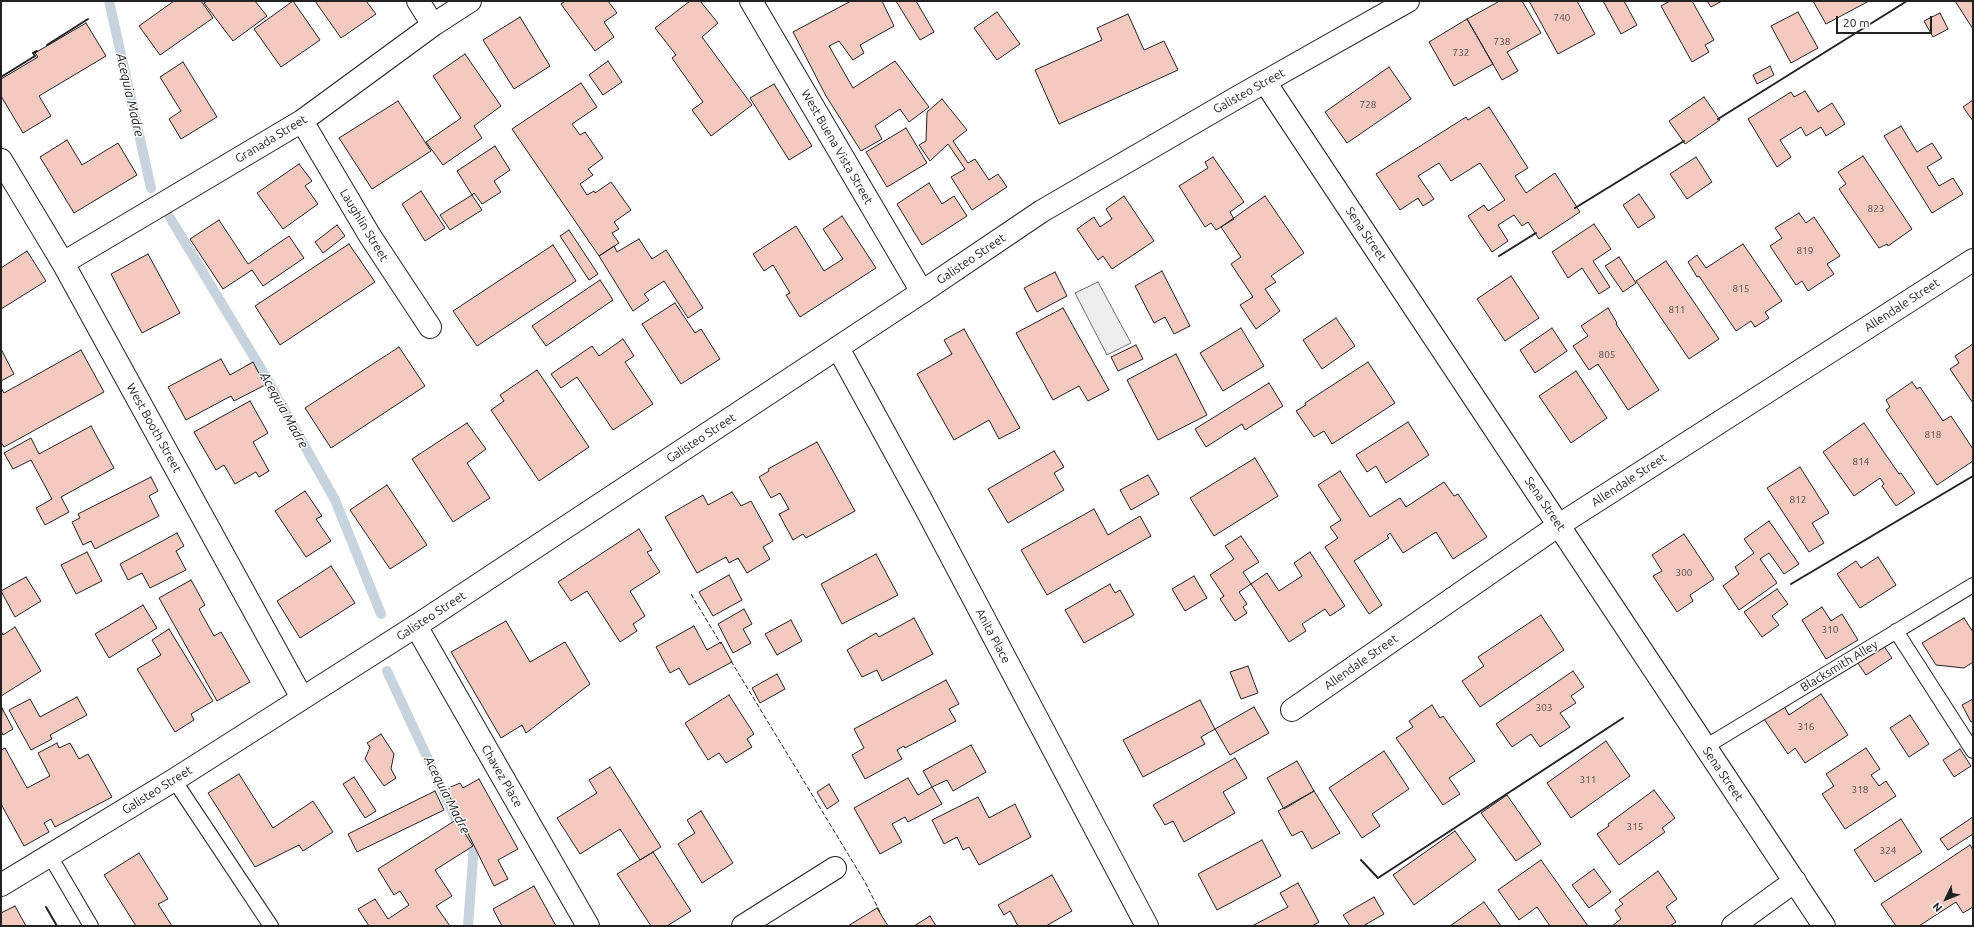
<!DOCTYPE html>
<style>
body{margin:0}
#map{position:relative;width:1974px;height:927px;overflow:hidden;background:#fff;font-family:Ubuntu,sans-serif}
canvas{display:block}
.frame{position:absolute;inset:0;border:2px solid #222;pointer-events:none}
.north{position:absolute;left:1926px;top:879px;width:40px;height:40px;-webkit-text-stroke:3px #fff;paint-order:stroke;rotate:227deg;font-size:11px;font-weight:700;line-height:16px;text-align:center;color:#222}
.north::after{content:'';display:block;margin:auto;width:14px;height:18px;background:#222;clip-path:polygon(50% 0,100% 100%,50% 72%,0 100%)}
.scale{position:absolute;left:1836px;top:16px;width:96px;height:18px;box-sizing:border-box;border:2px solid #222;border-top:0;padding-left:5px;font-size:12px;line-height:14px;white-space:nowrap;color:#222;-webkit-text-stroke:3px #fff;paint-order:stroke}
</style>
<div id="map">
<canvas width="1974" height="927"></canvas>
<div class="frame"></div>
<div class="north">N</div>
<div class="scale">20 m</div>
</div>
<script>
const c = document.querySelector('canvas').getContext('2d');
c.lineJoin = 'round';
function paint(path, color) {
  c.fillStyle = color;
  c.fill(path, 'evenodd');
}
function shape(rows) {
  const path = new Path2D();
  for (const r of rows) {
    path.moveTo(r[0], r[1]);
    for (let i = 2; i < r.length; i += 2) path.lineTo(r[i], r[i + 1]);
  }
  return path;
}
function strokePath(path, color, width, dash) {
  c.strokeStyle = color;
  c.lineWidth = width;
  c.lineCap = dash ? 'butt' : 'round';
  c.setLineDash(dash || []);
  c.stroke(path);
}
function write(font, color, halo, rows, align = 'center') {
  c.font = font + ' Ubuntu,sans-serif';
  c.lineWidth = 3;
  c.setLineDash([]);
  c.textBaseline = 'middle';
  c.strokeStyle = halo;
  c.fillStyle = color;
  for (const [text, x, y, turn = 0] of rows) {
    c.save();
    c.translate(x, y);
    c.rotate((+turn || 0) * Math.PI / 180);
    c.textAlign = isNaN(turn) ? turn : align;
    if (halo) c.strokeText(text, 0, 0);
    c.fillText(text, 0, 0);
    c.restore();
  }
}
const parking = shape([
 [1098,282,1131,343,1107,355,1075,293,1098,282]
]);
const stream = shape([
 [109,1,151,188],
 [169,216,263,372,335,500,381,614],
 [387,671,454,815,474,846,468,926]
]);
const building = shape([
 [174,1,201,1,213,18,160,55,139,26,174,1],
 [207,1,255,1,267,16,233,41,204,3,207,1],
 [293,1,320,40,281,67,254,29,293,1],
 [315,1,366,1,376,14,341,38,315,1],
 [565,1,608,1,617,13,604,22,614,37,595,51,561,4,565,1],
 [690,1,700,1,718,23,702,37,752,105,711,136,692,110,703,102,672,58,676,55,655,28,690,1],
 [851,1,882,1,894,26,860,45,864,53,853,60,839,41,829,46,853,88,895,61,929,107,909,122,900,109,875,126,882,139,861,151,826,96,793,32,851,1],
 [896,1,916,1,934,32,920,40,896,1],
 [1497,1,1522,1,1541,33,1507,52,1518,71,1502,80,1467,19,1498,2,1497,1],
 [1529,1,1577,1,1595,34,1558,54,1529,1],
 [1603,1,1624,1,1637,25,1621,34,1603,1],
 [1670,1,1692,1,1714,40,1705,45,1709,52,1692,62,1661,6,1670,1],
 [1707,1,1722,1,1711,7,1707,1],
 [1813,1,1869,1,1826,24,1813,1],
 [1955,1,1973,1,1973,29,1955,1],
 [997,12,1020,44,997,60,974,28,997,12],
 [1798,12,1818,48,1791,63,1771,26,1798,12],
 [1940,13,1948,29,1933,37,1924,21,1940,13],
 [1128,14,1144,50,1164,41,1178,70,1059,124,1035,70,1102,40,1097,28,1128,14],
 [520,17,550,66,514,89,483,40,520,17],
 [1467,19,1493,64,1454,86,1429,42,1467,19],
 [86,23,106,56,39,96,51,116,23,133,1,96,1,79,38,57,35,53,86,23],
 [465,54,501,106,474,126,482,138,443,165,426,142,461,118,433,76,465,54],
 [608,61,622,82,603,95,589,75,608,61],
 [183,62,217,117,181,139,169,119,181,111,160,77,183,62],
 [1770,66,1774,75,1757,84,1753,75,1770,66],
 [1389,67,1411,99,1347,143,1325,112,1389,67],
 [581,83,597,107,572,124,580,135,585,132,603,158,588,169,593,175,580,184,587,195,594,191,595,193,611,182,631,210,614,222,619,229,612,233,619,243,599,256,512,129,581,83],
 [774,84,812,146,789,160,750,98,774,84],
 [1805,91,1818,112,1832,103,1845,124,1826,136,1821,127,1806,136,1801,127,1780,140,1791,157,1777,167,1748,119,1791,92,1794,97,1805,91],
 [1704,97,1720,120,1685,144,1669,121,1704,97],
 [942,99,967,130,953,141,968,163,975,159,989,180,998,174,1007,187,972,210,951,177,965,169,948,144,930,161,919,145,926,141,927,112,942,99],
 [1973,100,1973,121,1963,107,1973,100],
 [398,101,431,151,372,189,339,138,398,101],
 [1489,107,1528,168,1515,176,1526,193,1555,173,1580,212,1539,239,1528,222,1522,226,1514,215,1498,225,1508,241,1492,252,1468,216,1484,205,1488,211,1505,200,1480,163,1451,181,1439,163,1418,176,1434,199,1423,206,1418,198,1400,210,1376,174,1466,117,1468,120,1489,107],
 [1901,126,1917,152,1932,143,1942,158,1927,167,1939,186,1953,178,1963,194,1932,213,1884,136,1901,126],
 [906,128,927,163,887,187,866,152,906,128],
 [67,140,82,165,118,143,137,175,74,213,40,157,67,140],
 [495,146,510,170,494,181,501,192,482,204,474,193,472,195,457,171,495,146],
 [1863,156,1912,229,1888,246,1887,244,1879,248,1839,189,1846,184,1838,172,1863,156],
 [1213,157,1244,202,1230,212,1234,219,1216,230,1211,223,1205,227,1179,186,1208,168,1205,162,1213,157],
 [1696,157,1712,182,1687,199,1670,174,1696,157],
 [299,164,312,181,305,186,318,204,283,229,257,193,299,164],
 [929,183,942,204,954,196,967,216,922,245,897,204,929,183],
 [421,191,445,228,425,241,402,204,421,191],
 [1639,194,1655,217,1638,228,1623,205,1639,194],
 [472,195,482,210,450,230,440,215,472,195],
 [1124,196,1154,241,1112,269,1103,256,1098,260,1077,229,1094,217,1100,227,1112,219,1106,209,1124,196],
 [1265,196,1304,253,1271,276,1276,282,1265,289,1280,311,1256,329,1240,305,1253,297,1231,264,1241,257,1221,227,1265,196],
 [1799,213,1806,223,1814,217,1840,256,1827,264,1834,274,1808,291,1802,281,1796,285,1770,246,1782,238,1775,228,1799,213],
 [842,216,876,268,800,317,786,295,790,293,773,265,764,271,753,254,796,226,824,271,843,259,823,229,842,216],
 [219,220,248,264,289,236,304,258,263,286,252,270,223,289,190,239,219,220],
 [1594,224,1611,249,1593,261,1610,287,1599,294,1582,268,1568,278,1552,252,1594,224],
 [337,225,345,236,323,253,315,242,337,225],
 [569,230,598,274,589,280,560,236,569,230],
 [639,239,652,259,666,250,703,308,688,318,664,281,644,294,649,300,633,311,599,256,614,246,617,252,639,239],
 [349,244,375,282,280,345,255,306,349,244],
 [1743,244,1782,301,1765,312,1769,318,1755,327,1751,321,1736,331,1699,276,1697,277,1688,262,1697,255,1706,268,1743,244],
 [553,245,576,281,477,346,453,311,553,245],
 [27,251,46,281,1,309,1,268,27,251],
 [148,254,180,313,142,333,111,274,148,254],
 [1619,257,1636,283,1623,292,1605,266,1619,257],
 [1666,261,1719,339,1689,359,1636,281,1666,261],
 [1162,271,1190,326,1174,334,1165,317,1154,323,1135,286,1162,271],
 [1055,272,1067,296,1037,312,1024,288,1055,272],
 [1511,276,1539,318,1505,341,1477,299,1511,276],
 [600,280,613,300,546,346,532,326,600,280],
 [675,303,695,333,701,329,720,359,681,384,642,324,675,303],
 [1063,308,1109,390,1088,401,1079,386,1053,400,1016,333,1063,308],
 [1608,308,1617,323,1616,324,1659,390,1628,410,1598,364,1589,370,1573,346,1588,336,1581,326,1608,308],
 [1336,318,1355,346,1322,369,1303,340,1336,318],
 [1241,328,1264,366,1223,391,1200,353,1241,328],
 [1552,328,1567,351,1535,373,1520,350,1552,328],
 [964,329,1020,428,999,439,989,420,954,440,917,374,952,354,944,340,964,329],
 [623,339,634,356,625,362,653,404,613,430,577,377,561,388,551,374,592,346,599,356,623,339],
 [1973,344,1973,403,1950,369,1959,363,1955,356,1973,344],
 [1136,345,1143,359,1118,371,1111,357,1136,345],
 [399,347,425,386,331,448,305,408,399,347],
 [1,349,14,374,1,381,1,349],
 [81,350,104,392,4,447,1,442,1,388,4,393,81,350],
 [1176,354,1207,415,1158,440,1127,380,1176,354],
 [221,359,230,375,253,362,265,385,234,401,231,396,186,420,168,387,221,359],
 [1368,362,1395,403,1332,444,1324,431,1314,437,1296,411,1306,405,1305,403,1368,362],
 [537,370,589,447,539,481,491,410,504,401,500,395,537,370],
 [1576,371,1607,418,1571,443,1539,396,1576,371],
 [1912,382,1917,389,1920,387,1943,421,1951,416,1973,449,1973,461,1937,485,1886,410,1890,407,1886,400,1912,382],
 [1269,383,1283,406,1245,430,1242,424,1206,447,1195,429,1269,383],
 [250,401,268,433,253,442,269,471,259,477,256,472,235,484,224,465,216,470,194,432,250,401],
 [1408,422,1429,455,1386,483,1376,466,1367,472,1356,455,1408,422],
 [467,423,486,449,467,463,490,498,453,522,412,459,467,423],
 [1864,423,1899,474,1901,473,1915,493,1896,506,1882,486,1884,484,1880,478,1854,496,1823,452,1864,423],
 [91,426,114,468,61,497,69,512,45,525,36,508,52,499,31,460,13,469,4,453,31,438,39,454,91,426],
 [817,442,855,511,806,538,803,534,793,540,779,514,789,509,780,493,771,498,759,477,769,471,768,469,817,442],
 [1054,451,1064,467,1054,473,1064,490,1008,523,988,489,1054,451],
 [1255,458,1278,496,1214,536,1190,498,1255,458],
 [1800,467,1829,513,1812,523,1824,543,1809,552,1767,488,1800,467],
 [1340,471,1370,517,1400,498,1406,507,1444,482,1454,496,1458,494,1487,537,1453,559,1436,532,1403,553,1390,533,1387,536,1389,538,1354,561,1382,605,1369,614,1325,547,1338,538,1330,527,1341,520,1318,485,1340,471],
 [1148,475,1159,494,1131,510,1120,490,1148,475],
 [151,477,158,491,149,496,159,516,95,549,91,541,83,545,72,522,80,518,78,514,151,477],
 [387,485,427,545,390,569,350,510,387,485],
 [305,491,322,516,316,519,331,541,306,557,275,511,305,491],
 [732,492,741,506,751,501,773,541,763,547,770,559,747,573,738,558,729,563,726,557,697,573,665,517,703,495,708,505,732,492],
 [1094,509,1108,535,1140,516,1151,536,1047,595,1021,550,1094,509],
 [1769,521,1799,564,1784,574,1769,553,1760,559,1777,583,1739,610,1723,586,1739,574,1735,567,1754,553,1744,539,1769,521],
 [639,529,652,550,647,552,660,572,630,591,645,616,633,624,637,631,620,642,587,591,571,601,558,582,639,529],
 [177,533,184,546,176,551,186,570,150,588,142,573,128,580,120,564,177,533],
 [1684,534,1714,579,1690,595,1693,601,1677,612,1653,576,1662,571,1652,555,1684,534],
 [1241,536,1259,562,1243,572,1251,584,1239,592,1247,604,1243,607,1247,613,1235,621,1220,599,1224,596,1210,575,1234,559,1225,546,1241,536],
 [87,552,102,581,76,594,61,565,87,552],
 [1310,552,1345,606,1330,616,1325,609,1302,624,1306,631,1289,642,1251,584,1267,573,1279,591,1302,576,1294,563,1310,552],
 [876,554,898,595,842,624,821,584,876,554],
 [1878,557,1896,585,1860,608,1837,574,1856,561,1861,568,1878,557],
 [331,566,355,603,300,638,277,601,331,566],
 [729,575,742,600,713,616,699,592,729,575],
 [1194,576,1207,598,1185,611,1172,589,1194,576],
 [26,577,41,601,15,617,1,591,26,577],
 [191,580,205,605,199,609,214,636,221,632,250,682,217,701,159,598,191,580],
 [1110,584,1115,593,1120,590,1134,615,1084,643,1065,610,1110,584],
 [1777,589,1788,604,1772,616,1779,625,1762,637,1744,612,1777,589],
 [143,605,157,628,109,658,95,634,143,605],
 [1822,607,1831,621,1842,614,1858,640,1826,659,1802,620,1822,607],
 [744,609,752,624,743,629,751,643,733,653,718,624,744,609],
 [1541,615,1564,650,1480,707,1462,681,1484,666,1478,657,1541,615],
 [914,618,933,654,882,681,877,670,862,677,847,650,876,633,879,637,914,618],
 [1964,618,1973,632,1973,662,1964,668,1936,665,1922,643,1964,618],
 [791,620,802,641,777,655,765,634,791,620],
 [506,621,530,662,565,642,590,684,526,733,522,725,501,738,451,652,506,621],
 [694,626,707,650,721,642,732,662,689,685,679,668,670,673,656,647,694,626],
 [15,627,41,671,1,696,1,631,3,635,15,627],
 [169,629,213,701,191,714,194,720,175,732,137,669,161,655,152,640,169,629],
 [1881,642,1892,658,1866,675,1855,659,1881,642],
 [1248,666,1258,693,1241,699,1230,672,1248,666],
 [1573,671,1584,687,1571,696,1576,703,1560,713,1570,727,1540,747,1531,734,1512,747,1496,724,1573,671],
 [777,674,785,689,760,703,752,688,777,674],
 [946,680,959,704,949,709,956,721,905,748,904,746,897,750,902,759,865,779,852,755,864,748,854,729,946,680],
 [1821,694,1848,735,1805,763,1795,748,1788,754,1764,719,1784,706,1789,715,1821,694],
 [729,695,754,734,747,739,752,747,726,763,719,753,708,760,685,723,729,695],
 [77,697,87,715,50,735,52,739,31,750,9,710,30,699,40,717,77,697],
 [1973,699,1973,721,1971,722,1962,705,1973,699],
 [1200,700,1215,729,1201,737,1205,744,1143,777,1123,740,1200,700],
 [1432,705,1440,718,1443,716,1475,761,1449,778,1460,794,1443,805,1396,738,1413,727,1409,721,1432,705],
 [1254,707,1269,733,1230,755,1215,729,1254,707],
 [2,708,13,729,3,735,1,731,2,708],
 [1910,715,1929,744,1909,757,1890,728,1910,715],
 [381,734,394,754,391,769,396,778,384,786,365,759,370,747,367,743,381,734],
 [1606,741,1630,776,1571,818,1547,783,1606,741],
 [57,743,59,748,70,743,79,759,88,754,112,797,55,827,51,819,44,823,49,832,24,846,1,804,1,750,5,748,27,788,50,776,38,753,57,743],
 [971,745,986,772,953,791,947,780,932,787,923,771,971,745],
 [1866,748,1880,769,1871,775,1879,786,1886,781,1896,796,1845,829,1822,794,1834,786,1826,774,1866,748],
 [1960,749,1971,766,1954,777,1943,760,1960,749],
 [1384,751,1409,789,1372,814,1380,826,1362,838,1329,788,1384,751],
 [1235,758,1247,778,1223,792,1235,813,1184,842,1173,821,1165,825,1153,805,1235,758],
 [1297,761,1314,791,1284,809,1267,778,1297,761],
 [610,767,661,847,640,860,620,829,580,854,557,818,597,793,589,780,610,767],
 [239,774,273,828,313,801,333,832,303,851,299,845,255,867,208,793,239,774],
 [354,777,376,811,365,818,343,784,354,777],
 [908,778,918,795,932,787,942,804,908,822,905,817,892,824,902,842,880,854,854,808,908,778],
 [479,779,518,849,498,860,508,879,494,886,446,789,460,783,463,788,479,779],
 [829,784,839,801,827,809,817,792,829,784],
 [1654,790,1675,818,1662,828,1665,832,1619,865,1597,834,1609,826,1608,824,1654,790],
 [435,791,444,810,357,852,348,834,435,791],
 [1314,791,1340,833,1312,849,1302,831,1292,836,1278,811,1314,791],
 [1507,795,1541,844,1516,861,1481,813,1507,795],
 [978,797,989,818,1015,804,1031,837,979,865,969,847,963,850,957,837,944,844,932,820,978,797],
 [701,811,733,863,702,883,678,844,695,833,687,820,701,811],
 [1973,817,1973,834,1948,850,1940,839,1973,817],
 [1901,819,1922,852,1875,882,1854,850,1901,819],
 [456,820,473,846,435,870,452,896,436,906,450,926,369,926,358,909,375,899,388,919,409,905,400,891,394,895,378,869,456,820],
 [1455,831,1476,860,1414,905,1393,875,1455,831],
 [1262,840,1281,876,1217,910,1198,874,1262,840],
 [1970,845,1973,850,1973,907,1963,913,1956,902,1919,926,1896,926,1881,904,1970,845],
 [653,852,691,911,667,926,651,926,617,874,653,852],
 [139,853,168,899,158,904,172,926,136,926,104,875,139,853],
 [1541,860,1588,926,1550,926,1537,907,1519,920,1498,890,1541,860],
 [1594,869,1611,892,1589,908,1572,885,1594,869],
 [1658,871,1677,899,1666,907,1676,922,1670,926,1612,926,1621,919,1615,910,1623,904,1619,900,1658,871],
 [1052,875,1072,911,1046,926,1018,926,1010,911,1004,915,998,905,1052,875],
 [1298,883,1319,922,1312,926,1252,926,1288,907,1280,893,1298,883],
 [534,886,556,926,502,926,493,909,534,886],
 [1374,897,1384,914,1363,926,1350,926,1343,915,1374,897],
 [1484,902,1501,926,1450,926,1484,902],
 [15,906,26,926,1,926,1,913,15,906],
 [877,908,888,926,848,926,877,908],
 [930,916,936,926,914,926,930,916]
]);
const lane = shape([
 [1896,631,1973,751],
 [1705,747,1973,585],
 [174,780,271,926],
 [50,856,91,926]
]);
const street = shape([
 [418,1,433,25],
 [751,1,922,292],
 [1265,82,1824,926],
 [302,121,370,236,430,327],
 [1,160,63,263,302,698],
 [63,263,302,121,433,25,470,1],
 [838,348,924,505,1147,926],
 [416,626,588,926],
 [1292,710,1559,525,1973,260],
 [743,926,835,868],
 [1733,926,1795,881]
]);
const secondary = shape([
 [1,885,174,780,416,626,922,292,1042,211,1238,97,1408,1]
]);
const fence = shape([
 [691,594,721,644],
 [731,661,865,882,881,914]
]);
const wall = shape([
 [47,45,88,19],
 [1,77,35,56,33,53,37,51],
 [1718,119,1907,1],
 [1575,208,1684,141],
 [1499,256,1536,233],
 [1791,584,1973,476],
 [1361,860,1378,878,1623,718],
 [46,907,57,926]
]);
const numberNames = [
 ["740",1562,18],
 ["738",1502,42],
 ["732",1461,53],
 ["728",1368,105],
 ["823",1876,209],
 ["819",1805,251],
 ["815",1741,289],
 ["811",1677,310],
 ["805",1607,355],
 ["818",1933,435],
 ["814",1861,462],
 ["812",1798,500],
 ["300",1684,573],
 ["310",1830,630],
 ["303",1544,708],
 ["316",1806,727],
 ["311",1588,780],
 ["318",1860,790],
 ["315",1635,827],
 ["324",1888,851]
];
const streetNames = [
 ["Galisteo Street",1249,91,-29],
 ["Granada Street",271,139,-31],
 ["West Buena Vista Street",837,147,60],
 ["Laughlin Street",364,225,59],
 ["Sena Street",1366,234,56],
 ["Galisteo Street",971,259,-34],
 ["Allendale Street",1902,305,-33],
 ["West Booth Street",154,428,61],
 ["Galisteo Street",701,438,-33],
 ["Allendale Street",1629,480,-33],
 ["Sena Street",1545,504,56],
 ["Galisteo Street",431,616,-33],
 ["Anita Place",993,636,62],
 ["Allendale Street",1361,662,-35],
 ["Blacksmith Alley",1839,666,-31],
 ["Sena Street",1723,774,56],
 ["Chavez Place",502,776,60],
 ["Galisteo Street",157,790,-32]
];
const waterNames = [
 ["Acequia Madre",130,95,77],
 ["Acequia Madre",284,410,61],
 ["Acequia Madre",447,795,63]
];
paint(parking, '#ededed');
strokePath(parking, '#6f6f6f', 1);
strokePath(stream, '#c7d3dd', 10);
paint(building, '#f3c9c0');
strokePath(building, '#222', 1);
strokePath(lane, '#222', 16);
strokePath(street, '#222', 24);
strokePath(secondary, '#222', 24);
strokePath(lane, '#fff', 14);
strokePath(street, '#fff', 22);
strokePath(secondary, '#fff', 22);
strokePath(fence, '#222', 1, [5, 2]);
strokePath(wall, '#222', 2);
write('10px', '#564c4a', null, numberNames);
write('12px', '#222', '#fff', streetNames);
write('italic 13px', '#222', '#fff', waterNames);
</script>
